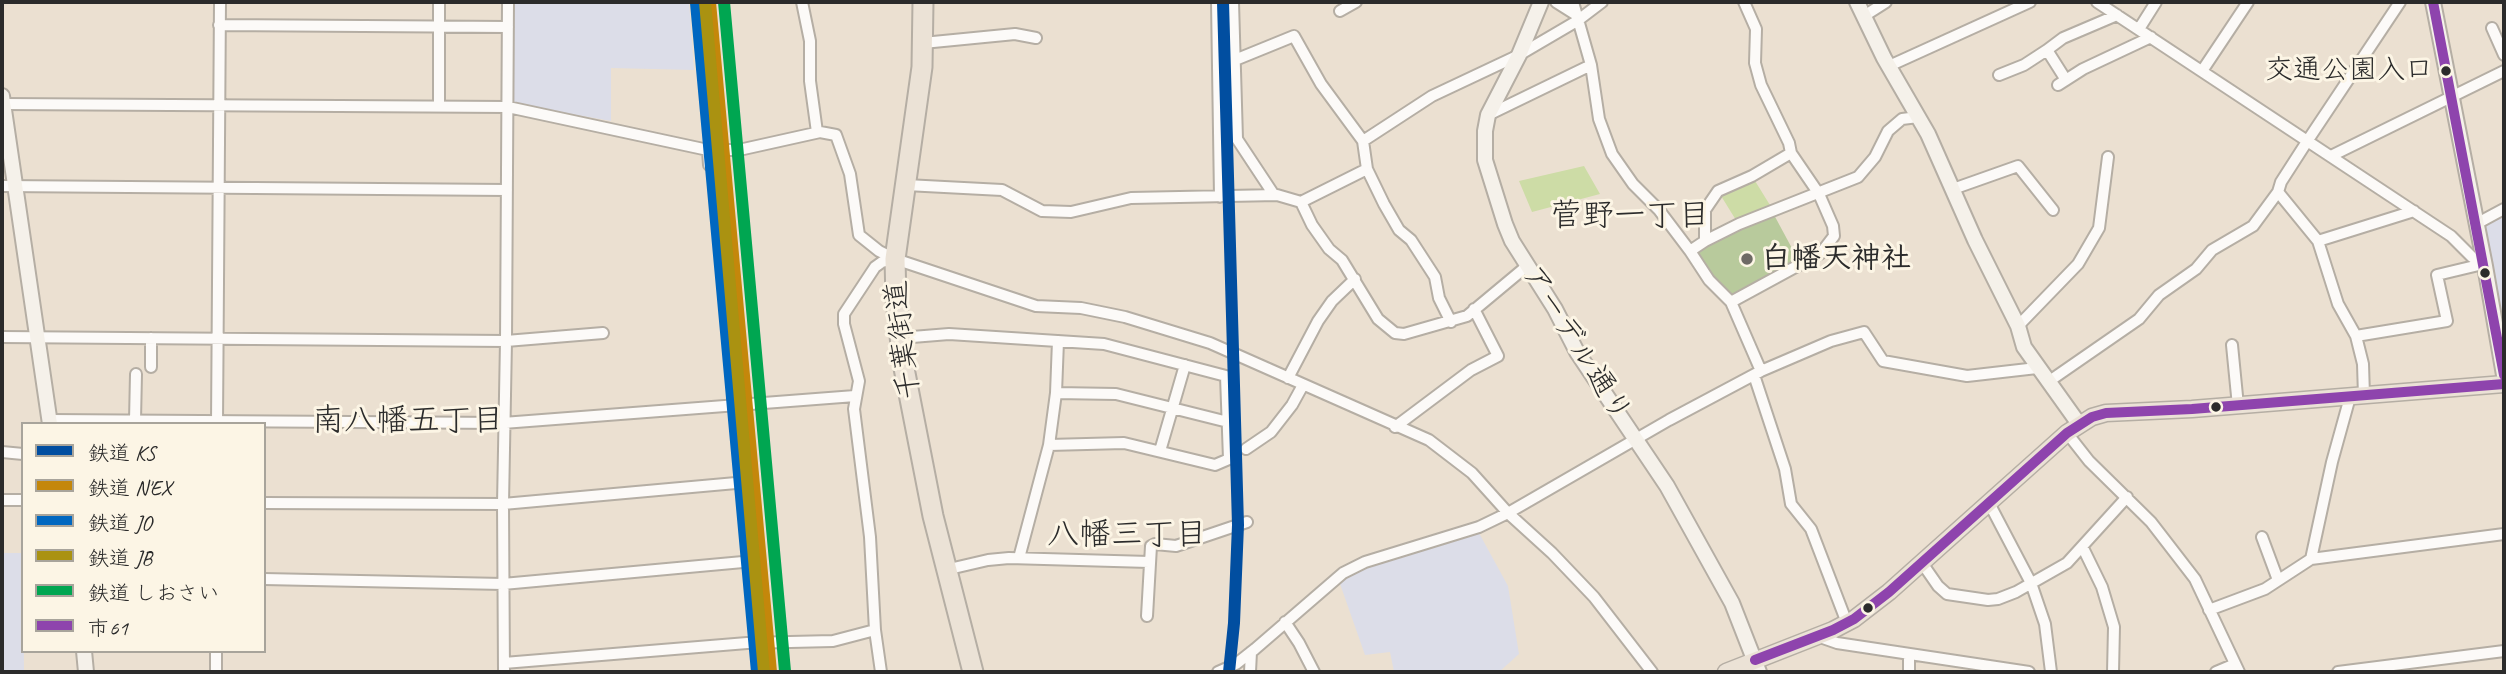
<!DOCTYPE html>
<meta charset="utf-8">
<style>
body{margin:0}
#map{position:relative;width:2506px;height:674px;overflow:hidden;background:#ebe0d1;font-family:Caveat,"Klee One",sans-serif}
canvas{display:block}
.frame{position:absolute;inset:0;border:4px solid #2b2b2b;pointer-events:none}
.legend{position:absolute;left:21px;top:422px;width:245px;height:231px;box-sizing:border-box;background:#fcf5e5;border:2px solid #a8a49b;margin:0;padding:9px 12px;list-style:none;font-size:21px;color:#2b2b2b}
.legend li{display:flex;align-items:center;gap:14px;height:35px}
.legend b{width:35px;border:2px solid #a8a49b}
</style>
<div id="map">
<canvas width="2506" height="674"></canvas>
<div class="frame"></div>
<ul class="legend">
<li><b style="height:9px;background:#014ea0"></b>鉄道 KS</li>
<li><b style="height:9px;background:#c4870b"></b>鉄道 N'EX</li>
<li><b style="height:9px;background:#0067c0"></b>鉄道 JO</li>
<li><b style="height:9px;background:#aa9211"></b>鉄道 JB</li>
<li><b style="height:9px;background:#00a651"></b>鉄道 しおさい</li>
<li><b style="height:9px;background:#8e44ad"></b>市61</li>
</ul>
</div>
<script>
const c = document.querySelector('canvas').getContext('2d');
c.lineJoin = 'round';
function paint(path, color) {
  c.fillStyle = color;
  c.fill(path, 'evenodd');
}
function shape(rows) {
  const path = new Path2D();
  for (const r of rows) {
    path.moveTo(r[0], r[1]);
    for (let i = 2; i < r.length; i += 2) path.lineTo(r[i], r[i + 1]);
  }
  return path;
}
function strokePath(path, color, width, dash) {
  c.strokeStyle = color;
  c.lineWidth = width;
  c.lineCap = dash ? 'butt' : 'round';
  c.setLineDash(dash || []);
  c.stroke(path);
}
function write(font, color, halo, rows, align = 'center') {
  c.font = font + ' Caveat,"Klee One",sans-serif';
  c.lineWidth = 6;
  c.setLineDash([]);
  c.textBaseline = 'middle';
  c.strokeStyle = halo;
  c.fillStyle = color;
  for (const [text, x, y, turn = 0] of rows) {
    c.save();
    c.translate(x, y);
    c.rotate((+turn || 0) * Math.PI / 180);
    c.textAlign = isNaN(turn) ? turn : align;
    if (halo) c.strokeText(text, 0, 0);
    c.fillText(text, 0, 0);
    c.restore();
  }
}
const built = shape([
 [514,2,689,2,694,70,611,68,611,121,514,104],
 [2504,213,2504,330,2483,223],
 [1479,533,1508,586,1519,654,1499,672,1394,672,1390,652,1365,655,1339,581,1372,564],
 [2,553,23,553,24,672,2,672]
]);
const green = shape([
 [1584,166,1600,194,1532,212,1519,181],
 [1752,176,1773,210,1739,225,1718,191]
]);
const forest = shape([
 [1773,213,1801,265,1731,302,1690,251]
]);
const street = shape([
 [802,2,810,41,810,81,817,132],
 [1217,2,1220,197],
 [1233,2,1237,139,1274,195],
 [1556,2,1575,14],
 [1573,2,1591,65,1599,119,1612,154,1633,184,1659,210,1690,251,1709,280,1731,302,1761,371],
 [2097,2,2451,236,2472,257,2485,266],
 [1340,11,1356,2],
 [1864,16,1886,2],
 [219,25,508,27],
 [2492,28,2504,55],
 [2139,29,2156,2],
 [923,43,1015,34,1036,38],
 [1235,60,1294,36,1321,84,1363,141],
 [1889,66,2030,2],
 [2202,71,2248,2],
 [1999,75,2024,65,2047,50],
 [2066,80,2047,50,2063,38,2117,15],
 [2058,85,2083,69,2151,37],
 [2,104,508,107,708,150,739,150,820,132,836,135,850,174,859,235,879,251,895,259,1036,306,1081,308,1125,317,1210,343,1429,440,1472,473,1508,513,1552,553,1594,597,1652,672],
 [439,106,439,2],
 [1488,115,1591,65],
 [708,150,709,165],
 [2331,156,2504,71],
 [906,185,1002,190,1042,211,1071,212,1131,198,1277,195,1301,202,1367,169],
 [2,186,507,190],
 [1953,189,2018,166,2053,210],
 [2278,192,2318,241,2338,304,2356,336,2363,364,2364,396],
 [1301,202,1312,225,1329,249,1342,260,1378,319,1395,333,1404,334,1467,316,1527,266],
 [2476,224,2504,209],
 [1705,241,1705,210,1718,191,1752,176,1791,153],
 [2318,241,2414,211],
 [1690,251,1705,241,1739,224,1858,177,1875,157,1888,131,1902,119,1918,117],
 [1731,302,1821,253,1834,236,1833,226,1819,194,1791,153,1789,143,1761,85,1755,63,1756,29,1744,2],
 [1451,322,1439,298,1435,277,1411,240,1399,230,1384,204,1367,169,1363,141,1432,96,1519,55,1577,21,1602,2],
 [2018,326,2078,264,2099,228,2108,157],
 [2356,336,2447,321,2437,275,2483,264],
 [2,337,506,341,603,333],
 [900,338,949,334,1104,344,1226,376,1229,459,1215,465,1124,443,1049,445],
 [2232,345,2238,406],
 [151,367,151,338],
 [1754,375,1785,469,1791,504,1811,529,1847,623],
 [1288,378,1318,321,1332,301,1355,279],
 [2048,382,2139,319,2159,295,2196,269,2212,250,2253,226,2278,192,2281,182,2308,140,2400,2],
 [1056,393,1116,394,1228,422],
 [50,420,503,423,855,396],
 [135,420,136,374],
 [217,424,220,2],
 [1395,427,1471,370,1498,356,1474,309],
 [2067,433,2089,461,2151,522,2195,579,2239,672],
 [1246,449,1271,432,1292,405,1303,385],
 [1160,451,1185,365],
 [2,452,23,454],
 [2,500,23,500],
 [264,503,503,504,736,483],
 [1989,503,2031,583,2045,624,2051,672],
 [2262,537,2278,580],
 [2083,548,2102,587,2114,627,2113,672],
 [1019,558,1049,445,1056,393,1058,341],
 [2311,559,2332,462,2350,397],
 [1922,563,1938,586,1947,594,1988,600,1998,599,2016,592,2067,563,2127,497],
 [945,570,988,560,1009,558,1149,562],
 [264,579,503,584,743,562],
 [2209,610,2265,589,2311,559,2504,534],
 [1147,616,1151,546,1155,544,1176,546,1247,522],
 [1285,622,1299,643,1314,672],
 [1817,636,1837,643,2029,672],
 [216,651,216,672],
 [504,663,747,643,833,641,875,630],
 [504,672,503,504,506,341,508,2],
 [881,672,875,630,870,537,854,409,859,381,844,324,844,314,875,267,882,262,895,259],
 [1218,672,1236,664,1255,649,1343,573,1365,562,1479,527,1508,513,1669,420,1761,371,1831,341,1864,332,1883,361,1967,376,2037,368],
 [1250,672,1251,652],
 [1909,672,1909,654],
 [2216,672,2235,664],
 [2338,672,2504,651]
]);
const secondary = shape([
 [1541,2,1519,55,1488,115,1485,131,1485,160,1505,224,1512,241,1555,309,1577,352,1667,486,1732,603,1759,672],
 [1857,2,1884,58,1928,134,1975,240,2018,326,2024,347,2079,424],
 [2433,2,2485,266,2504,375],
 [2,96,50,424],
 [84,651,86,672]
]);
const primary = shape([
 [1726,672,1833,630,1854,619,1889,592,2067,433,2092,417,2106,413,2192,409,2504,384]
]);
const highway = shape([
 [923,2,922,67,895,259,896,300,903,363,933,516,973,672]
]);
const bus1 = shape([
 [2433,2,2504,375],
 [1755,660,1833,630,1854,619,1889,592,2067,433,2092,417,2106,413,2192,409,2504,384]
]);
const rail1 = shape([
 [1223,2,1238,525,1234,623,1229,672]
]);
const rail2 = shape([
 [710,2,771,672]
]);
const rail3 = shape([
 [696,3,757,672]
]);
const rail4 = shape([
 [705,2,764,672]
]);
const rail5 = shape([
 [724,2,785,671]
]);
const markers = [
 [2446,71,6,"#2b2b2b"],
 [1747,259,7,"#6e6a65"],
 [2485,273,6,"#2b2b2b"],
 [2216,407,6,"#2b2b2b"],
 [1868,608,6,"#2b2b2b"]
];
const busNames = [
 ["交通公園入口",2433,71]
];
const poiNames = [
 ["白幡天神社",1761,259]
];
const streetNames = [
 ["千葉街道",904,340,-97],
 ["アーデル通り",1576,344,58]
];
const neighbourhoodNames = [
 ["菅野一丁目",1630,217],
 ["南八幡五丁目",408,422],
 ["八幡三丁目",1127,536]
];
paint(built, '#dcdde8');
paint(green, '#cddca6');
paint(forest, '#b8ca9c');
strokePath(street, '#b5aea4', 14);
strokePath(secondary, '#b5aea4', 18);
strokePath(primary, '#b5aea4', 19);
strokePath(highway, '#b5aea4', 23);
strokePath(street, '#fcfaf8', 10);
strokePath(secondary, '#f5f1ea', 14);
strokePath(primary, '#ebe2d6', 16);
strokePath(highway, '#ebe2d6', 19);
strokePath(bus1, '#8e44ad', 10);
strokePath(rail1, '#014ea0', 12);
strokePath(rail2, '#c4870b', 12);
strokePath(rail3, '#0067c0', 12);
strokePath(rail4, '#aa9211', 12);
strokePath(rail5, '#00a651', 12);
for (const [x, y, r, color] of markers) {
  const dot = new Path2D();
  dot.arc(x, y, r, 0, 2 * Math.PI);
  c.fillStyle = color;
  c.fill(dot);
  strokePath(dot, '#fcf5e5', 2.5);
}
write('28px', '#2b2b2b', '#fcf5e5', busNames, 'right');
write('bold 30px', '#2b2b2b', '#fcf5e5', poiNames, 'left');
write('30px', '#2b2b2b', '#fcf5e5', streetNames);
write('32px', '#2b2b2b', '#fcf5e5', neighbourhoodNames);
</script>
